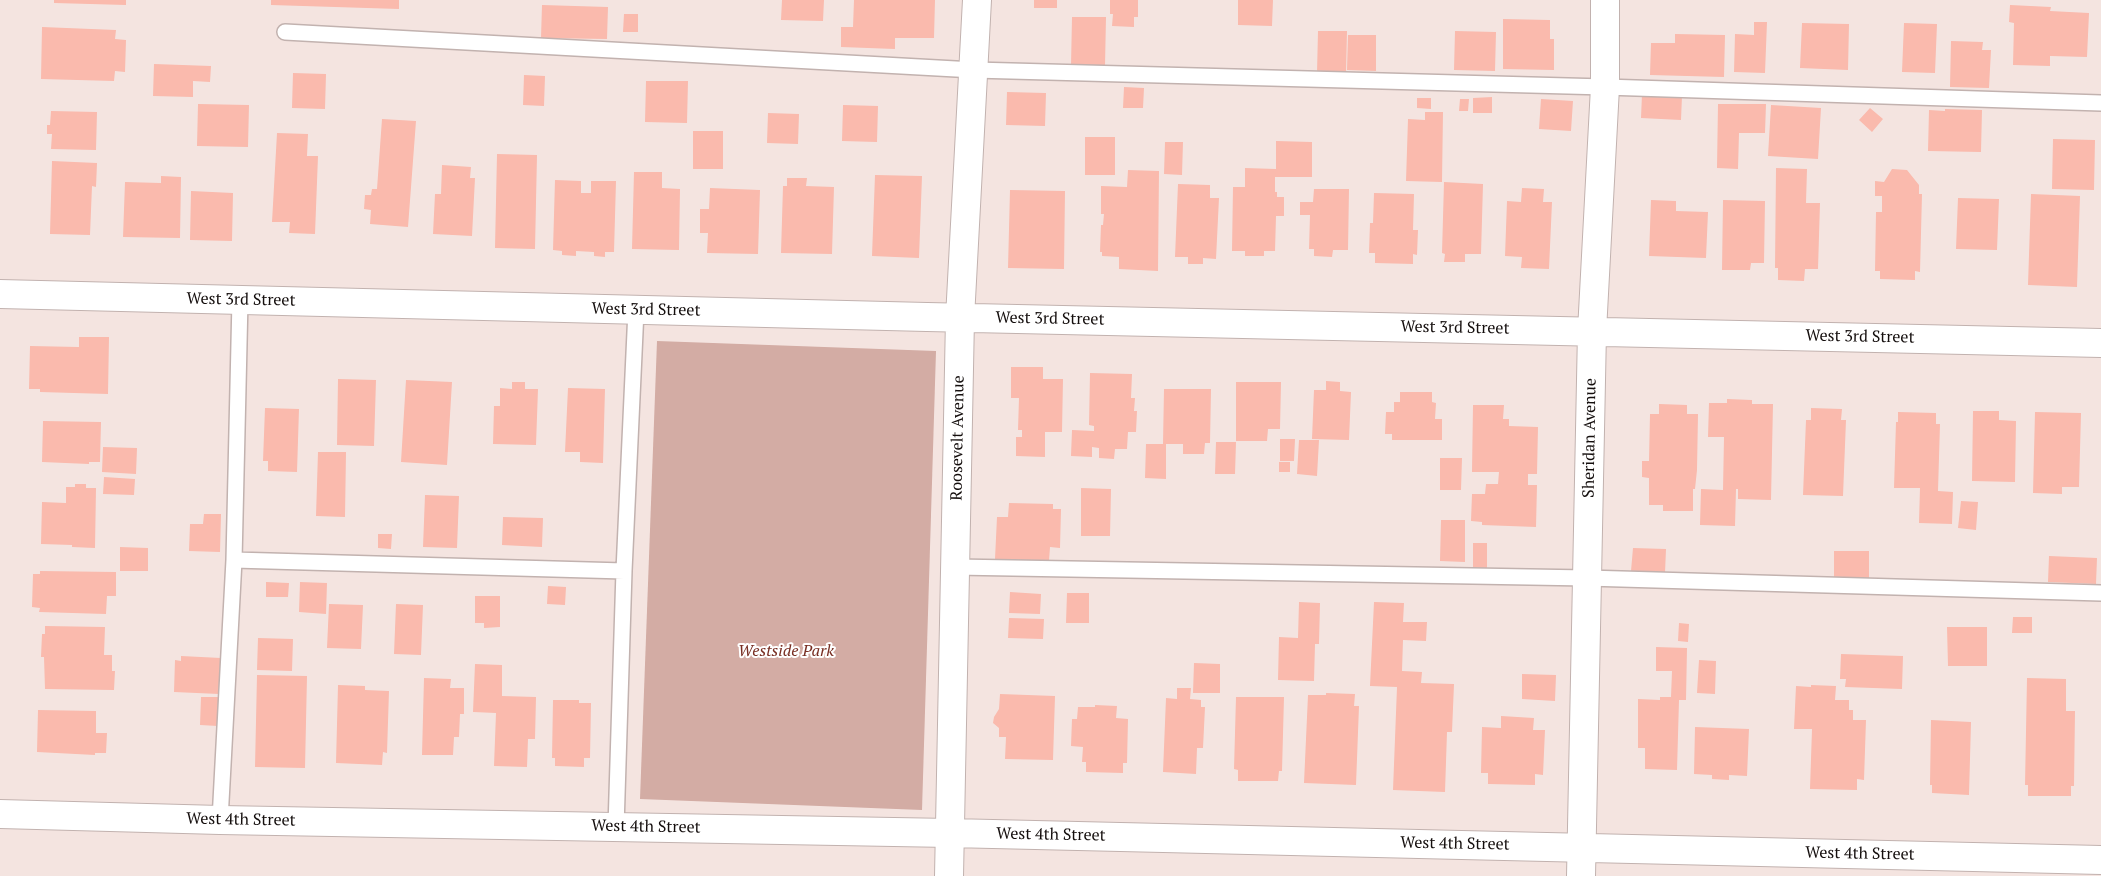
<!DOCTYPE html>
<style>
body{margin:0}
canvas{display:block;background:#f4e4e0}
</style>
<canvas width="2101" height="876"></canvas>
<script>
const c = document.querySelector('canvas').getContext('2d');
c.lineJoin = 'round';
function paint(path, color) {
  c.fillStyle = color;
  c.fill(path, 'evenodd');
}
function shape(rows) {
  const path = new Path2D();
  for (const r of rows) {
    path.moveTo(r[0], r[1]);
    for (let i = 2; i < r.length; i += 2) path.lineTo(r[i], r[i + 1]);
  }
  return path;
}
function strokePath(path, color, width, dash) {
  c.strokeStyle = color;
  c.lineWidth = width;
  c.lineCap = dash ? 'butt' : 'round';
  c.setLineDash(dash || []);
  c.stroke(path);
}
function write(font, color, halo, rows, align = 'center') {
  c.font = font + ' "PT Serif",serif';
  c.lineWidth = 4;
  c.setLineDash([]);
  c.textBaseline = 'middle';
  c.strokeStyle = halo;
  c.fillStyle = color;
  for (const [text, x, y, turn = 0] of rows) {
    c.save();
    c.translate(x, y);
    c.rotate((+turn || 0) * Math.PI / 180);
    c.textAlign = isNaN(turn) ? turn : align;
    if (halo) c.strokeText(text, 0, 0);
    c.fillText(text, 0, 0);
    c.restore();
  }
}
const green = shape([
 [657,341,936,351,922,810,640,799]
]);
const building = shape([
 [54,0,126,0,126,5,54,3],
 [271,0,399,0,399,9,271,5],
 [782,0,824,0,823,21,781,20],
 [854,0,935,0,934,38,895,38,895,49,841,47,841,27,853,27],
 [1034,0,1057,0,1057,8,1034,8],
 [1110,0,1138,0,1138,17,1134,17,1134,27,1112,26,1113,14,1110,14],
 [1238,0,1273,0,1272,26,1238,25],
 [542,5,608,7,607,39,541,38],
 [2010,5,2051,7,2050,11,2089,13,2087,57,2050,56,2050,66,2013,65,2014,23,2009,22],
 [624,14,638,14,638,32,623,32],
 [1072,17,1106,17,1105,66,1071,66],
 [1503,19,1550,20,1550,39,1554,39,1554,70,1503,69],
 [1754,22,1767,22,1765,73,1734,72,1735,34,1754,35],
 [1802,23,1849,24,1848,70,1800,68],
 [1904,23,1937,24,1935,73,1902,72],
 [42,27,116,30,115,39,126,40,125,72,115,71,114,81,41,79],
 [1318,31,1347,31,1346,74,1317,73],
 [1455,31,1496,32,1495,71,1454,70],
 [1675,34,1725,35,1724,77,1650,75,1651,43,1675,43],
 [1348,35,1376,35,1376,71,1347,70],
 [1951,41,1983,42,1982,50,1991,50,1989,88,1950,87],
 [154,64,211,66,210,82,193,81,193,97,153,96],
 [293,73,326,74,325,109,292,108],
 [524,75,545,76,544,106,523,105],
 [646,81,688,81,687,123,645,122],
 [1124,87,1144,88,1143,108,1123,108],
 [1007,92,1046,93,1045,126,1006,125],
 [1642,94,1682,96,1681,120,1641,118],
 [1492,97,1492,113,1473,113,1473,98],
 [1417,98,1431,98,1431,109,1417,108],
 [1460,99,1469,99,1468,111,1459,111],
 [1541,99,1573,101,1571,131,1539,129],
 [198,104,249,105,248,147,197,146],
 [1718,104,1766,104,1765,133,1739,133,1738,169,1717,168],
 [843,105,878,106,877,142,842,141],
 [1771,105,1821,108,1818,159,1768,156],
 [1870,108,1883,119,1872,132,1859,120],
 [1945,109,1982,110,1981,152,1928,151,1929,110,1945,111],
 [51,111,97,112,96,150,51,149,52,134,47,134,47,125,50,125],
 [1425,112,1443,112,1442,182,1406,181,1408,119,1425,120],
 [768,113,799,114,798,144,767,143],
 [382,119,416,121,408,227,370,224,371,210,364,209,365,195,371,195,372,189,377,189],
 [693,131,723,131,723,169,693,169],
 [277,133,308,134,307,156,318,156,315,234,289,233,290,222,272,222],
 [1085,137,1115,137,1115,175,1085,175],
 [2053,139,2095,140,2094,190,2052,189],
 [1276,141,1312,142,1312,177,1275,177,1275,192,1277,192,1277,197,1284,197,1284,216,1276,216,1275,251,1264,251,1264,256,1245,256,1245,251,1232,251,1233,187,1245,187,1245,168,1276,169],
 [1165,142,1183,142,1182,175,1164,174],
 [497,154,537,155,535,249,495,248],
 [52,161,97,163,96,187,92,186,90,235,50,234],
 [442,165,471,167,470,178,475,178,472,236,433,234,435,194,441,194],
 [1776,168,1807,169,1806,203,1820,203,1818,269,1805,269,1804,281,1778,280,1778,268,1775,268],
 [1892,169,1907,170,1919,185,1919,194,1922,194,1920,272,1915,271,1915,280,1880,279,1880,271,1875,271,1876,212,1882,212,1882,196,1875,196,1875,181,1884,182],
 [1128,170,1159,171,1158,271,1119,269,1119,257,1102,256,1102,252,1100,252,1101,225,1103,225,1104,214,1101,214,1101,186,1127,187],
 [634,172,662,172,662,188,680,189,679,250,632,249],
 [875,175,922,176,919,258,872,256],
 [161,176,181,177,180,238,123,237,125,182,161,183],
 [787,178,807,178,806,186,834,187,832,254,781,253,783,186,787,186],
 [555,180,581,181,581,193,591,193,591,181,616,181,614,252,605,252,605,257,594,256,594,252,576,251,576,256,562,255,562,251,553,250],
 [1444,182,1483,184,1481,254,1465,254,1465,262,1444,262,1445,254,1442,253],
 [1178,184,1210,185,1210,198,1219,198,1216,259,1203,258,1203,264,1188,264,1188,257,1175,257],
 [710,188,760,190,758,254,707,253,708,233,700,233,700,209,709,209],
 [1522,188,1544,189,1543,202,1552,202,1549,269,1521,268,1522,257,1505,256,1507,201,1521,202],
 [1314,189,1349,189,1348,250,1333,250,1332,257,1314,256,1314,249,1309,249,1310,215,1300,215,1300,202,1313,202],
 [1010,190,1065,191,1064,269,1008,268],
 [191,191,233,193,232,241,190,240],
 [1374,193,1414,194,1413,230,1418,230,1417,255,1413,254,1413,264,1375,263,1375,253,1369,253,1370,223,1373,223],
 [2031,194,2080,196,2077,287,2028,285],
 [1958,198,1999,199,1997,250,1956,249],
 [1651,200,1676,201,1676,211,1708,212,1706,258,1649,256],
 [1723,200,1765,201,1764,263,1751,263,1750,270,1722,270],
 [79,337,109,337,108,394,40,392,40,389,29,389,30,346,79,347],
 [1011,367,1043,367,1043,379,1063,379,1062,432,1045,432,1045,457,1016,456,1016,437,1022,437,1022,430,1018,430,1019,398,1011,398],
 [1090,373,1132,374,1131,398,1135,398,1134,411,1137,411,1136,432,1128,432,1127,449,1115,449,1114,459,1099,458,1099,448,1092,447,1092,457,1071,456,1072,430,1094,431,1094,426,1089,425],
 [338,379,376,380,374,446,337,445],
 [406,380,452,382,447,465,401,462],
 [1326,381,1340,382,1340,391,1351,392,1349,440,1312,439,1314,390,1326,390],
 [512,382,525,382,525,389,538,389,536,445,493,444,494,406,500,406,500,388,512,389],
 [1236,382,1281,382,1280,429,1268,429,1267,441,1236,441],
 [568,388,605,389,603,463,580,462,580,452,565,452],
 [1164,389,1211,389,1210,443,1205,443,1204,454,1183,454,1183,444,1166,444,1166,479,1145,478,1146,444,1163,444],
 [1400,392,1432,392,1432,402,1436,403,1435,419,1442,419,1442,440,1392,440,1392,434,1385,434,1386,412,1394,412,1394,402,1400,402],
 [1727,399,1752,400,1752,404,1773,404,1771,500,1738,499,1738,489,1736,489,1735,526,1700,525,1701,489,1723,490,1724,437,1708,437,1709,403,1727,403],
 [1659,404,1687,405,1687,414,1698,414,1697,470,1695,489,1693,489,1693,511,1663,511,1663,505,1649,505,1649,478,1642,477,1642,461,1649,461,1650,414,1659,414],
 [1473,405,1504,405,1503,419,1509,419,1509,426,1538,427,1537,474,1528,474,1528,485,1537,485,1536,527,1482,525,1482,522,1471,521,1472,494,1485,494,1486,484,1498,484,1499,472,1472,472],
 [265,408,299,409,297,472,268,471,268,461,263,461],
 [1811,408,1842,409,1841,420,1846,420,1843,496,1803,495,1806,420,1811,420],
 [1973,411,1999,411,1999,420,2016,421,2015,482,1972,481],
 [1898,412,1936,413,1936,424,1940,424,1938,491,1953,492,1952,524,1919,523,1920,488,1894,488,1896,422,1898,422],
 [2035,412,2081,413,2079,487,2062,487,2062,494,2033,493],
 [43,421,101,422,100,462,89,462,89,464,42,462],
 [1280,439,1295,439,1294,461,1280,461],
 [1299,440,1319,440,1317,476,1297,474],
 [1216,442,1236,442,1235,474,1215,474],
 [103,447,137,448,136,474,102,472],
 [318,452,346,452,345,517,316,516],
 [1440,458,1462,458,1461,490,1440,490],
 [1279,462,1290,462,1290,472,1279,472],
 [104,477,135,479,134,495,103,494],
 [75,484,86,484,86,488,96,488,95,548,72,547,72,545,41,544,42,502,66,503,66,487,75,487],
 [1081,488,1111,489,1110,536,1081,536],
 [425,495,459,496,457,548,423,547],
 [1961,501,1978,502,1976,530,1958,528],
 [1009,503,1053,504,1053,509,1061,509,1060,548,1050,547,1049,561,995,559,997,517,1008,517],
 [204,514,221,514,220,552,189,551,190,524,203,524],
 [503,517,543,518,542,547,502,545],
 [1441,520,1465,520,1465,562,1440,561],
 [378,534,392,534,391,549,378,548],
 [1473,543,1487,543,1487,568,1473,568],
 [120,547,148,548,148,571,120,571],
 [1633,548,1666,549,1665,573,1631,571],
 [1834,551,1869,551,1869,583,1834,582],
 [2049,556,2097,558,2096,584,2048,582],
 [40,571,116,572,116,596,107,596,106,614,39,612,40,608,32,607,33,574,40,574],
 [266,582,289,583,288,597,266,597],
 [300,582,327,583,326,614,299,612],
 [548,586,566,587,565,605,547,604],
 [1010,592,1041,594,1040,614,1009,613],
 [1067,593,1089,593,1089,623,1066,623],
 [475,596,500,596,500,627,484,628,484,623,475,623],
 [1299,602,1320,603,1319,644,1315,644,1314,681,1278,680,1279,637,1298,638],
 [1374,602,1404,603,1403,622,1427,622,1426,641,1403,640,1402,671,1422,672,1421,683,1454,684,1452,732,1447,732,1445,792,1393,790,1397,687,1370,686],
 [329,604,363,605,361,649,327,648],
 [396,604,423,605,421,655,394,654],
 [2013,617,2032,617,2032,633,2012,633],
 [1009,618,1044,619,1043,639,1008,638],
 [1679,623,1689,624,1688,642,1678,641],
 [45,626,105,627,104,655,112,655,112,671,115,671,114,690,45,689,44,657,41,657,42,634,45,634],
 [1947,627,1987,627,1987,666,1948,666],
 [258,638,293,639,292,671,257,670],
 [1656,647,1687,648,1686,700,1679,700,1677,770,1645,769,1645,748,1638,748,1638,699,1660,700,1660,697,1671,697,1672,671,1656,671],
 [1841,654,1903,656,1902,689,1845,687,1846,679,1840,679],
 [181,656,221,658,219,694,174,692,175,660,181,661],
 [1699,660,1716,661,1715,694,1697,693],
 [1194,663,1220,664,1220,693,1193,693],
 [475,664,502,665,502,696,536,697,535,739,528,739,527,767,494,766,496,713,473,712],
 [1522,674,1556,675,1555,701,1522,699],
 [257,675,307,676,305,768,255,767],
 [424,678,451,679,450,688,464,688,464,714,460,714,459,737,454,737,453,755,422,755],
 [2027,678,2066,679,2066,711,2075,711,2074,786,2071,786,2071,796,2028,796,2028,785,2025,785],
 [338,685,365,686,365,690,389,691,387,753,383,752,382,765,336,763],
 [1811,685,1836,686,1835,700,1849,700,1849,710,1853,710,1853,720,1866,720,1864,780,1857,779,1857,790,1810,789,1812,729,1794,729,1796,686,1811,687],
 [1177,688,1191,688,1190,699,1201,700,1201,707,1205,707,1203,748,1197,748,1196,774,1163,772,1166,698,1177,699],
 [1326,693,1355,694,1354,706,1359,706,1356,785,1304,783,1308,695,1326,695],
 [1000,694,1055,696,1053,760,1005,759,1006,737,999,737,999,728,993,723,994,717,999,709],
 [201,697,218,697,218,726,200,725],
 [1236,697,1284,697,1282,771,1279,771,1278,781,1238,781,1238,770,1234,769],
 [553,700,579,700,579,703,591,703,590,758,584,758,584,767,555,766,555,758,552,758],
 [1095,705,1117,706,1116,718,1128,719,1127,763,1123,763,1123,773,1086,772,1086,762,1082,762,1083,747,1071,746,1072,719,1077,719,1078,707,1095,707],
 [38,710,96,711,96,733,107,733,106,753,95,753,95,755,37,752],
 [1501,716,1534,718,1533,730,1545,730,1543,775,1535,774,1535,785,1488,784,1488,773,1481,773,1482,727,1501,728],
 [1931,720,1971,722,1969,795,1932,793,1932,785,1930,785],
 [1695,727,1749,729,1747,776,1729,775,1729,780,1712,779,1712,775,1694,774]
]);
const lane = shape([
 [285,32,974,70,1605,87,2101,103],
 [234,560,624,571],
 [955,567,1587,578,2101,593],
 [220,820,234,560,240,300],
 [616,827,624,571,636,310]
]);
const street = shape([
 [0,294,927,317,2101,343],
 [0,814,220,820,950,833,2101,860],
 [949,876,960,318,977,0],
 [1581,876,1592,331,1605,87,1605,0]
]);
const streetNames = [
 ["West 3rd Street",241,300,1],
 ["West 3rd Street",646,310,1],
 ["West 3rd Street",1050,319,1],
 ["West 3rd Street",1455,328,1],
 ["West 3rd Street",1860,337,1],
 ["Roosevelt Avenue",958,438,-89],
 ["Sheridan Avenue",1590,438,-89],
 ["West 4th Street",241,820,1],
 ["West 4th Street",646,827,1],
 ["West 4th Street",1051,835,1],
 ["West 4th Street",1455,844,1],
 ["West 4th Street",1860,854,1]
];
const parkNames = [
 ["Westside Park",786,651]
];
paint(green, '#d3aca4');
paint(building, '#fabaad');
strokePath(lane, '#c2b2af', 18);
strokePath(street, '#c2b2af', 30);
strokePath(lane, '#fff', 15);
strokePath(street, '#fff', 28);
write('16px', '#140e0d', '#fff', streetNames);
write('italic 16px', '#782e22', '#fff', parkNames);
</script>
